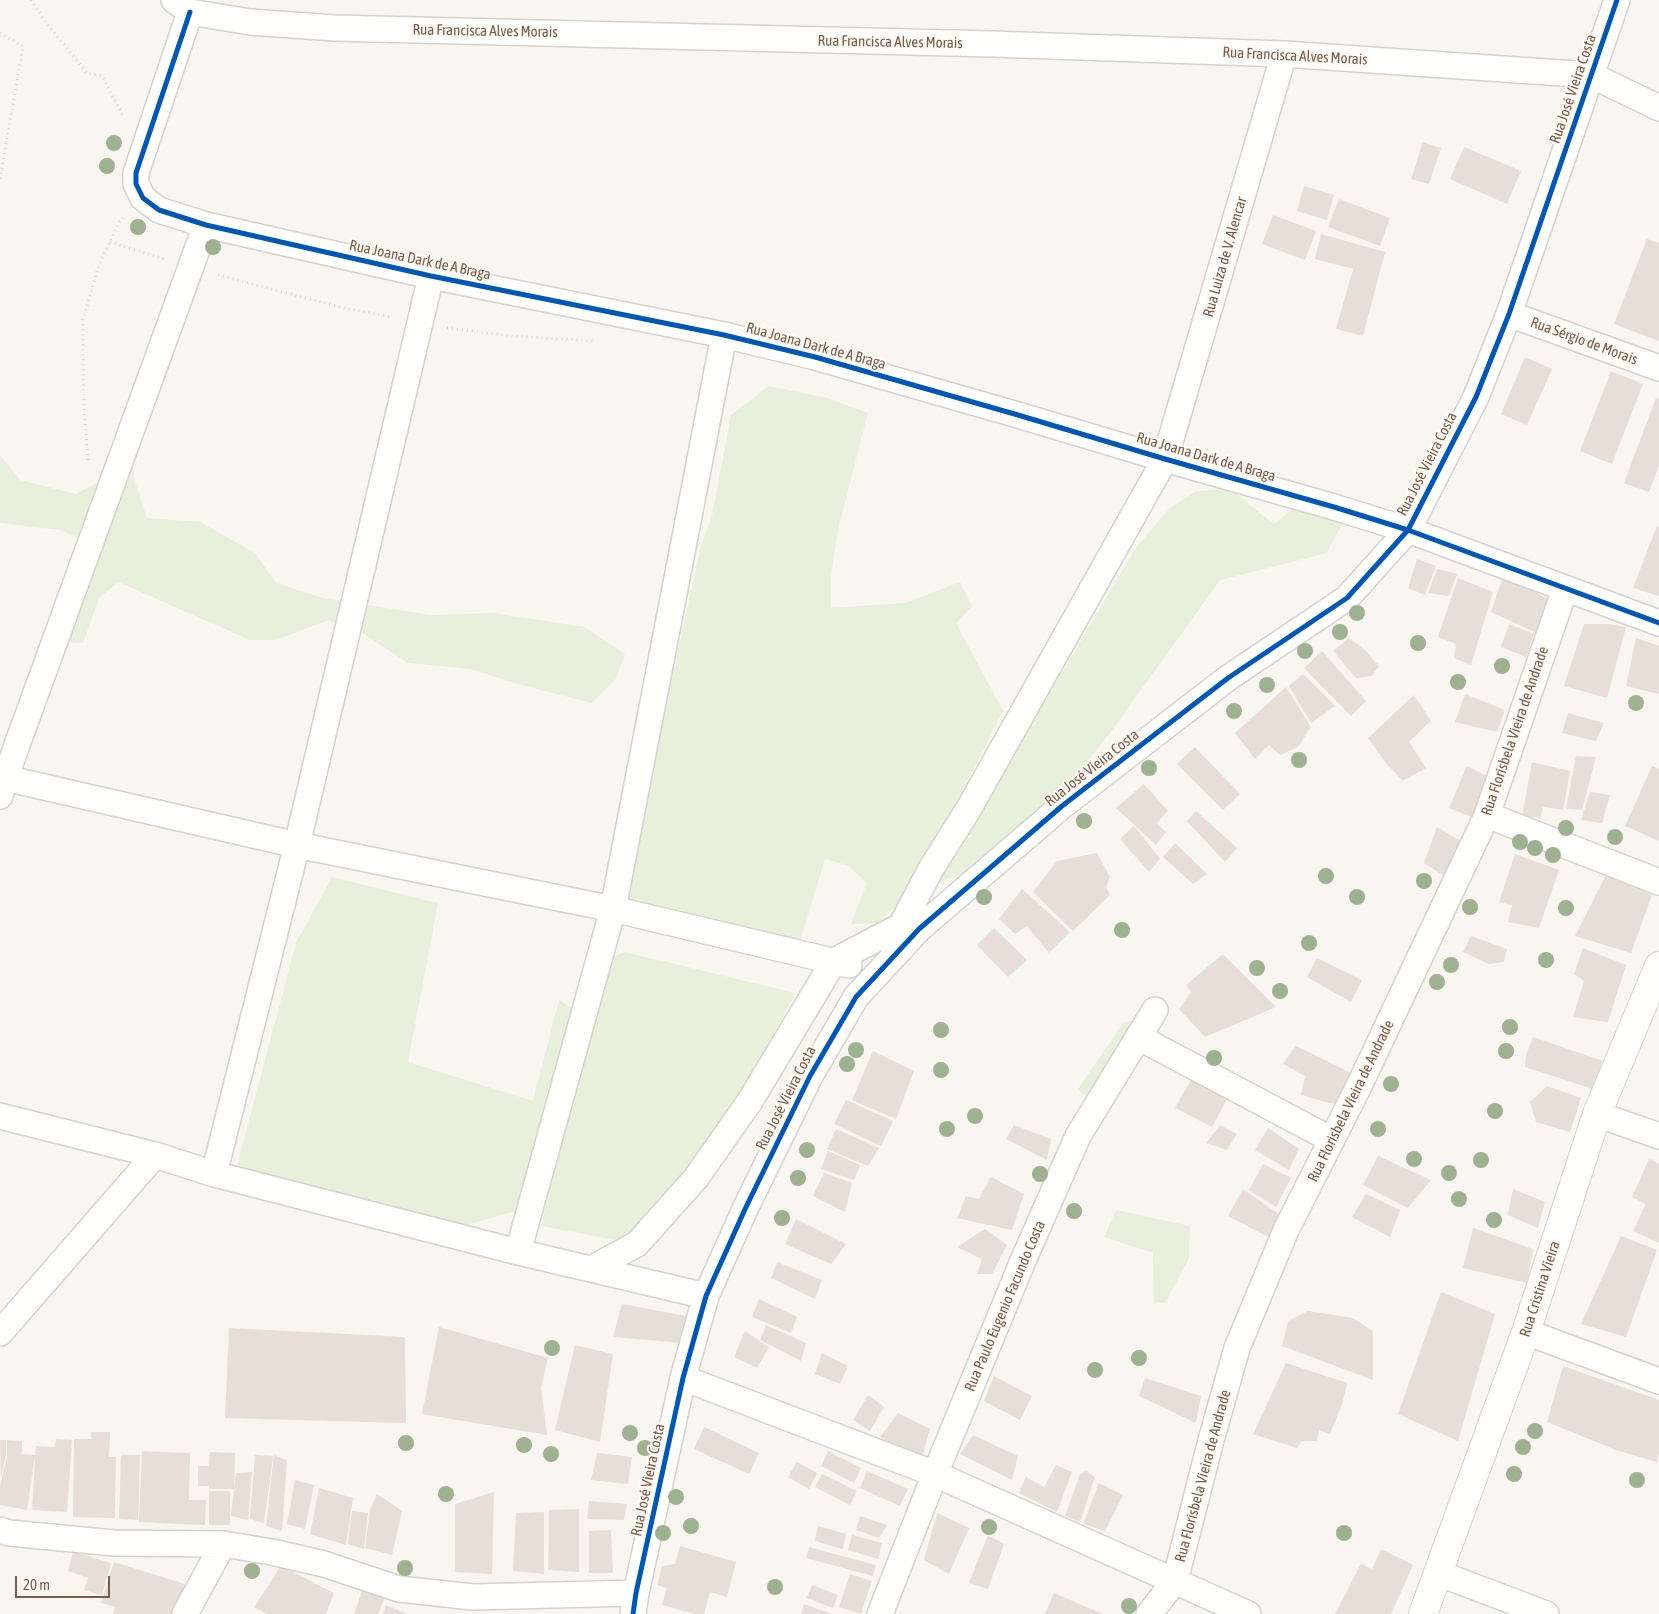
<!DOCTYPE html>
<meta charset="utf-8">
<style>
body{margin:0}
#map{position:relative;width:1659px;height:1614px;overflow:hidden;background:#f9f5f0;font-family:"Asap Condensed",sans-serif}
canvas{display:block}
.scale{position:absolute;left:15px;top:1576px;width:95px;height:22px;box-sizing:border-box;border:2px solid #7a5c4d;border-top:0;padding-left:6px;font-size:15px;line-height:18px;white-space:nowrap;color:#7a5c4d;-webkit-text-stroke:4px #fffaf3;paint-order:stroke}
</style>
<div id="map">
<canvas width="1659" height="1614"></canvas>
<div class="scale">20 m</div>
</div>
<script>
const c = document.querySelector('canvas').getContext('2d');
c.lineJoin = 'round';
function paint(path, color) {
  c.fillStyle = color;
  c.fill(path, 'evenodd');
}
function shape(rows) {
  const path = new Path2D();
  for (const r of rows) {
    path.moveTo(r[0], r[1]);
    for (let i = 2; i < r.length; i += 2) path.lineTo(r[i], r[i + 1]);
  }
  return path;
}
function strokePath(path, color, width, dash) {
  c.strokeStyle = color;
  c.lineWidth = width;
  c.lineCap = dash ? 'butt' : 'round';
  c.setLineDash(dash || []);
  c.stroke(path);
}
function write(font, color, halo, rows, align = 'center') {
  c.font = font + ' "Asap Condensed",sans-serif';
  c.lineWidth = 4;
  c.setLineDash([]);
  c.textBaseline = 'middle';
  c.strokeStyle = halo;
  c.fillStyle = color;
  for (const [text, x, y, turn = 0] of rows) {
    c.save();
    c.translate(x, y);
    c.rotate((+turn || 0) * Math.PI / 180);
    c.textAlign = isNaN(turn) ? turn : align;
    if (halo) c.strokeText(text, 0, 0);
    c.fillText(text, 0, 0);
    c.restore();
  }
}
const green = shape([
 [769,386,824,397,868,413,838,529,831,576,831,608,905,603,960,582,972,606,956,623,1003,711,911,892,878,923,851,924,867,883,847,865,825,859,798,948,622,904,701,546,712,516,731,415],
 [0,455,20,480,76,494,131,464,137,488,147,518,200,522,255,553,276,583,323,598,431,615,494,613,584,627,625,654,615,680,592,703,514,683,471,669,408,663,364,634,329,620,275,640,250,640,118,582,99,598,83,643,63,642,96,550,74,536,60,530,0,523],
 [1230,489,1274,524,1297,506,1343,522,1327,553,1220,580,1110,733,1049,809,976,869,937,883,1137,546,1169,509,1197,491],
 [332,877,438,903,408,1062,533,1101,559,1000,571,1008,524,1209,447,1230,237,1166,296,943],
 [625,952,795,993,717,1142,646,1227,622,1241,541,1226,604,960],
 [1138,1019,1088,1097,1078,1089,1123,1023],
 [1116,1210,1190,1226,1189,1258,1166,1302,1154,1304,1153,1253,1104,1237]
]);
const building = shape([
 [1423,142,1441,148,1429,184,1411,179],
 [1464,147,1521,171,1507,204,1450,179],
 [1304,186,1334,195,1327,220,1297,211],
 [1339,199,1390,218,1380,246,1328,227],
 [1273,215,1316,231,1305,260,1262,244],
 [1321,234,1385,252,1363,336,1336,329,1353,269,1315,259],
 [1647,239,1659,243,1659,341,1614,324],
 [1525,357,1552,369,1527,425,1501,414],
 [1611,371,1643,384,1612,464,1580,451],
 [1656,398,1659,399,1659,466,1649,492,1624,483],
 [1657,526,1659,527,1659,596,1633,588],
 [1417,559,1436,566,1425,595,1408,588],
 [1437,569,1457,574,1449,596,1428,593],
 [1503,576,1548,599,1539,634,1491,612],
 [1458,578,1493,592,1471,665,1454,658,1456,644,1438,637],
 [1509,624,1534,634,1526,657,1501,647],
 [1584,624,1609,624,1626,627,1607,698,1564,686],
 [1349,638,1366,651,1379,666,1372,676,1356,678,1333,651],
 [1636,638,1659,646,1659,694,1626,686],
 [1322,651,1366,701,1351,716,1304,668],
 [1303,674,1335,706,1311,723,1289,686],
 [1286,687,1311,727,1298,747,1280,755,1269,745,1255,759,1235,733],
 [1465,694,1505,710,1497,732,1455,722],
 [1414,695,1431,721,1409,742,1426,768,1403,781,1385,762,1368,738],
 [1568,713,1604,723,1596,741,1562,733],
 [1195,747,1240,794,1223,810,1177,764],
 [1576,756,1596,757,1582,810,1566,809],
 [1532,762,1570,771,1563,810,1543,807,1541,818,1522,816],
 [1467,766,1487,776,1472,817,1449,808],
 [1652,766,1659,769,1659,841,1625,826],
 [1144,784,1168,811,1157,823,1166,832,1156,845,1116,808],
 [1590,792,1610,795,1602,823,1581,820],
 [1196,811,1237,848,1225,862,1187,821],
 [1134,826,1160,859,1149,872,1120,839],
 [1437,827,1464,843,1450,880,1424,863],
 [1175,843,1207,874,1193,884,1163,857],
 [1097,853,1110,877,1106,887,1110,895,1073,931,1033,892,1057,861],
 [1515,854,1559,870,1539,928,1508,922,1512,905,1499,902],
 [1606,875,1652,895,1631,953,1575,936],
 [1022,889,1070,932,1049,953,1027,926,1015,934,999,919],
 [994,928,1027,960,1008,977,977,945],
 [1471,936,1507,949,1504,962,1489,964,1463,952],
 [1583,948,1626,965,1608,1022,1573,1017,1584,981,1574,974],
 [1223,954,1276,1007,1205,1037,1179,1009,1191,992,1186,985],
 [1317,958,1362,980,1351,1002,1307,977],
 [1533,1037,1603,1061,1593,1089,1525,1067,1526,1055],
 [1296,1046,1351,1073,1340,1106,1301,1095,1305,1076,1283,1064],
 [873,1051,914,1071,896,1119,852,1100],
 [1191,1080,1227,1099,1212,1127,1175,1108],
 [1547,1086,1581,1098,1570,1132,1536,1122,1530,1102],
 [846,1100,893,1121,881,1146,834,1124],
 [1014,1125,1051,1139,1047,1160,1006,1139],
 [1220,1125,1237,1134,1227,1150,1206,1143],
 [1268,1128,1299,1149,1289,1170,1255,1150],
 [836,1129,879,1148,868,1166,827,1149],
 [828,1151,860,1165,854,1180,821,1169],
 [1378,1156,1431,1180,1408,1208,1363,1185],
 [1649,1159,1659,1164,1659,1243,1633,1231,1646,1204,1632,1197],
 [1263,1164,1291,1178,1276,1207,1249,1190],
 [824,1173,852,1183,845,1212,813,1196],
 [991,1177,1024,1194,1012,1230,957,1218,966,1196,979,1199],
 [1243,1189,1280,1215,1270,1238,1228,1216],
 [1513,1189,1545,1202,1538,1228,1508,1215],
 [1366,1194,1400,1210,1390,1237,1352,1217],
 [796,1219,846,1244,831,1264,785,1244],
 [1473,1228,1533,1249,1527,1283,1463,1268],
 [985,1229,1007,1245,992,1274,977,1274,982,1259,957,1247],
 [1621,1236,1657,1250,1626,1337,1581,1324],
 [777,1262,822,1280,815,1299,771,1278],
 [1441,1292,1495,1314,1458,1441,1398,1414],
 [759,1299,797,1317,791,1333,752,1317],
 [622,1304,686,1316,683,1343,613,1337],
 [1308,1311,1353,1318,1373,1331,1373,1380,1282,1346,1288,1321],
 [766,1325,806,1343,801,1361,760,1340],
 [439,1327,548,1358,541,1388,547,1435,422,1414],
 [229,1328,405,1337,406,1423,225,1418],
 [745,1331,769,1347,757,1368,734,1357],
 [575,1345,613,1354,600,1442,555,1430],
 [822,1353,848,1366,840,1384,815,1374],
 [1286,1363,1347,1383,1342,1404,1330,1434,1319,1430,1317,1441,1302,1441,1297,1448,1253,1434],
 [1563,1366,1659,1400,1659,1452,1657,1462,1616,1450,1547,1422],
 [994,1376,1032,1396,1020,1420,984,1401],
 [1145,1378,1201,1396,1196,1423,1139,1396],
 [868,1395,884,1407,870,1431,853,1420],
 [898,1413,930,1429,921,1461,880,1437],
 [704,1427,759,1453,749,1474,694,1449],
 [91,1432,110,1432,109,1457,116,1457,115,1518,73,1517,74,1439,91,1439],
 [973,1435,1018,1456,1012,1480,960,1454],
 [56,1439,72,1440,67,1512,32,1510,36,1446,55,1447],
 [0,1440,6,1440,6,1455,1,1478],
 [7,1440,22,1441,22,1454,35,1455,27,1510,0,1505,0,1487,7,1456],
 [142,1451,190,1453,189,1500,206,1500,205,1525,139,1522],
 [828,1451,861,1468,854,1483,821,1466],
 [210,1452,235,1453,234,1489,209,1489,209,1486,198,1486,198,1466,209,1466],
 [597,1453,632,1457,628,1484,591,1480],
 [121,1455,140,1455,138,1520,119,1519],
 [255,1455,273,1456,264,1523,250,1519],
 [274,1455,287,1460,282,1531,266,1526],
 [797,1462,817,1473,809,1489,788,1477],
 [1056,1465,1072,1472,1057,1512,1019,1493,1026,1477,1044,1487],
 [867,1471,908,1489,900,1506,860,1488],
 [1086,1471,1095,1477,1080,1522,1065,1516,1080,1474],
 [252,1472,248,1520,231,1516,236,1473],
 [822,1474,857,1491,850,1505,815,1487],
 [295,1480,314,1485,305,1529,287,1524],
 [1099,1483,1123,1495,1105,1531,1083,1524],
 [319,1488,353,1498,346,1545,310,1534],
 [209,1491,230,1491,230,1525,209,1525],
 [494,1492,492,1574,455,1572,455,1504],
 [377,1494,402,1511,392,1555,365,1548,370,1510],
 [589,1501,627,1504,624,1520,587,1519],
 [579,1509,579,1572,548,1570,549,1510],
 [352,1511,368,1513,364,1549,348,1544],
 [544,1512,544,1574,513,1571,516,1513],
 [937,1513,969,1528,949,1574,924,1560],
 [860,1516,887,1525,879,1538,856,1530],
 [818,1526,846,1534,843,1549,815,1541],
 [611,1530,613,1573,589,1573,589,1531],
 [852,1535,882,1543,878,1559,848,1550],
 [988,1535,1004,1544,988,1589,969,1583],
 [680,1546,736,1562,727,1597,710,1592,704,1614,696,1614,662,1605,667,1588,657,1585,662,1566,675,1564],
 [809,1547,876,1565,873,1576,806,1558],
 [1381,1549,1413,1565,1391,1614,1335,1614,1361,1564,1372,1569],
 [73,1552,111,1563,102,1595,84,1590,88,1578,68,1571],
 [114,1562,185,1584,176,1614,113,1614,115,1607,101,1603],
 [281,1566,334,1593,326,1614,267,1614,254,1607],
 [850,1574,872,1581,861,1614,839,1607],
 [365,1583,385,1596,378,1614,354,1614],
 [812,1585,838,1595,833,1608,807,1598],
 [1054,1593,1103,1614,1045,1614],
 [804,1604,832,1614,801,1614],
 [386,1605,407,1614,383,1614]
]);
const path = shape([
 [31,0,47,24,87,73,102,76,124,118],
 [0,33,23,46,0,179],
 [110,242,164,259],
 [218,275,344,308,392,317],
 [447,328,512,336,595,341],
 [88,460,84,409,83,320,99,265,119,222,123,218]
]);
const street = shape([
 [174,0,190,12,250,22,335,28,992,44,1284,54,1591,75,1659,108],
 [190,12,136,173,136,184,143,198,159,210,206,225,431,276,724,335,815,357,1018,415,1165,459,1334,507,1408,530,1659,623],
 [1509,314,1659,368],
 [0,777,297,845,613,909,849,965],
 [0,796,5,778,206,225],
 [1487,815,1659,882],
 [1138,1037,1332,1140],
 [1597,1114,1659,1136],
 [0,1116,155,1155,214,1174,518,1252,706,1296],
 [214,1174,297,845,431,276],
 [518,1252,613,909,724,335],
 [591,1269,637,1244,696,1178,750,1101,834,961,901,926,932,867,968,810,1165,459,1284,54],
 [1526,1332,1659,1381],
 [0,1333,155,1155],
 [683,1378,935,1474,1248,1614],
 [0,1530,9,1533,114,1543,223,1544,272,1552,324,1564,399,1589,473,1597,636,1593],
 [1438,1573,1546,1614],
 [185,1614,223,1544],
 [633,1614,636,1593,683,1378,706,1296,746,1207,810,1076,856,997,919,929,1062,806,1228,678,1347,598,1408,530,1476,397,1509,314,1617,0],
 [880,1614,935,1474,1022,1263,1078,1136,1155,1010],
 [1149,1614,1175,1581,1210,1444,1237,1348,1286,1230,1359,1086,1487,815,1565,589]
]);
const secondary = shape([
 [1423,1614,1526,1332,1597,1114,1659,966]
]);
const cycleway = shape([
 [190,12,136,173,136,184,143,198,159,210,206,225,431,276,724,335,815,357,1018,415,1165,459,1334,507,1408,530,1659,623],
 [633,1614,636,1593,683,1378,706,1296,746,1207,810,1076,856,997,919,929,1062,806,1228,678,1347,598,1408,530,1476,397,1509,314,1617,0]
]);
const trees = [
 [114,143],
 [107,166],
 [138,227],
 [213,247],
 [1357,613],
 [1340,632],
 [1418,643],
 [1305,651],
 [1502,666],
 [1458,682],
 [1267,685],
 [1636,703],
 [1234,711],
 [1299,760],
 [1149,768],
 [1084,821],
 [1566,828],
 [1615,837],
 [1520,842],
 [1535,848],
 [1553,855],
 [1326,876],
 [1424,881],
 [984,897],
 [1357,897],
 [1470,907],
 [1566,908],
 [1122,930],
 [1309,943],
 [1546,960],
 [1451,965],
 [1257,968],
 [1437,982],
 [1280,991],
 [1510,1027],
 [941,1030],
 [856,1050],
 [1506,1051],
 [1214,1058],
 [847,1064],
 [941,1070],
 [1391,1084],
 [1495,1111],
 [975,1116],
 [947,1129],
 [1378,1129],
 [807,1150],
 [1414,1159],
 [1481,1160],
 [1449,1173],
 [1040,1174],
 [798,1178],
 [1459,1199],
 [1074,1211],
 [782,1218],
 [1494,1220],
 [552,1348],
 [1139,1358],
 [1095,1370],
 [1535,1431],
 [630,1433],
 [406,1443],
 [524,1445],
 [1523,1447],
 [645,1448],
 [551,1454],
 [1514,1474],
 [1637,1480],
 [446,1494],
 [676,1497],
 [691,1526],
 [989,1527],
 [663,1533],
 [1344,1533],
 [405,1568],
 [252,1571],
 [775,1587],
 [1129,1606]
];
const streetNames = [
 ["Rua Francisca Alves Morais",485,31,1],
 ["Rua Francisca Alves Morais",890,42,1],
 ["Rua Francisca Alves Morais",1295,56,3],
 ["Rua José Vieira Costa",1573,89,-71],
 ["Rua Luiza de V. Alencar",1225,257,-74],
 ["Rua Joana Dark de A Braga",420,260,12],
 ["Rua Sérgio de Morais",1584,341,20],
 ["Rua Joana Dark de A Braga",816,346,15],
 ["Rua Joana Dark de A Braga",1206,457,16],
 ["Rua José Vieira Costa",1427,464,-63],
 ["Rua Florisbela Vieira de Andrade",1515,731,-71],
 ["Rua José Vieira Costa",1092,768,-38],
 ["Rua José Vieira Costa",786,1098,-63],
 ["Rua Florisbela Vieira de Andrade",1351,1101,-64],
 ["Rua Cristina Vieira",1540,1289,-72],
 ["Rua Paulo Eugenio Facundo Costa",1005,1306,-67],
 ["Rua Florisbela Vieira de Andrade",1203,1476,-75],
 ["Rua José Vieira Costa",648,1480,-78]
];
paint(green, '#e7f0db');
paint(building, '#e6ded7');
strokePath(street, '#d7d1cb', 28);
strokePath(secondary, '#d9d2cb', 30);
strokePath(path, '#dcd5d0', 3, [1, 4]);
strokePath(street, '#fefefd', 25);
strokePath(secondary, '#fefefd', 28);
strokePath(cycleway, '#0057b8', 5);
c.fillStyle = '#9eb190';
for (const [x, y] of trees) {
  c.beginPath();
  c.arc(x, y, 8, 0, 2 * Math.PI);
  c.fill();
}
write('15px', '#7a5c4d', '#fffaf3', streetNames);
</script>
